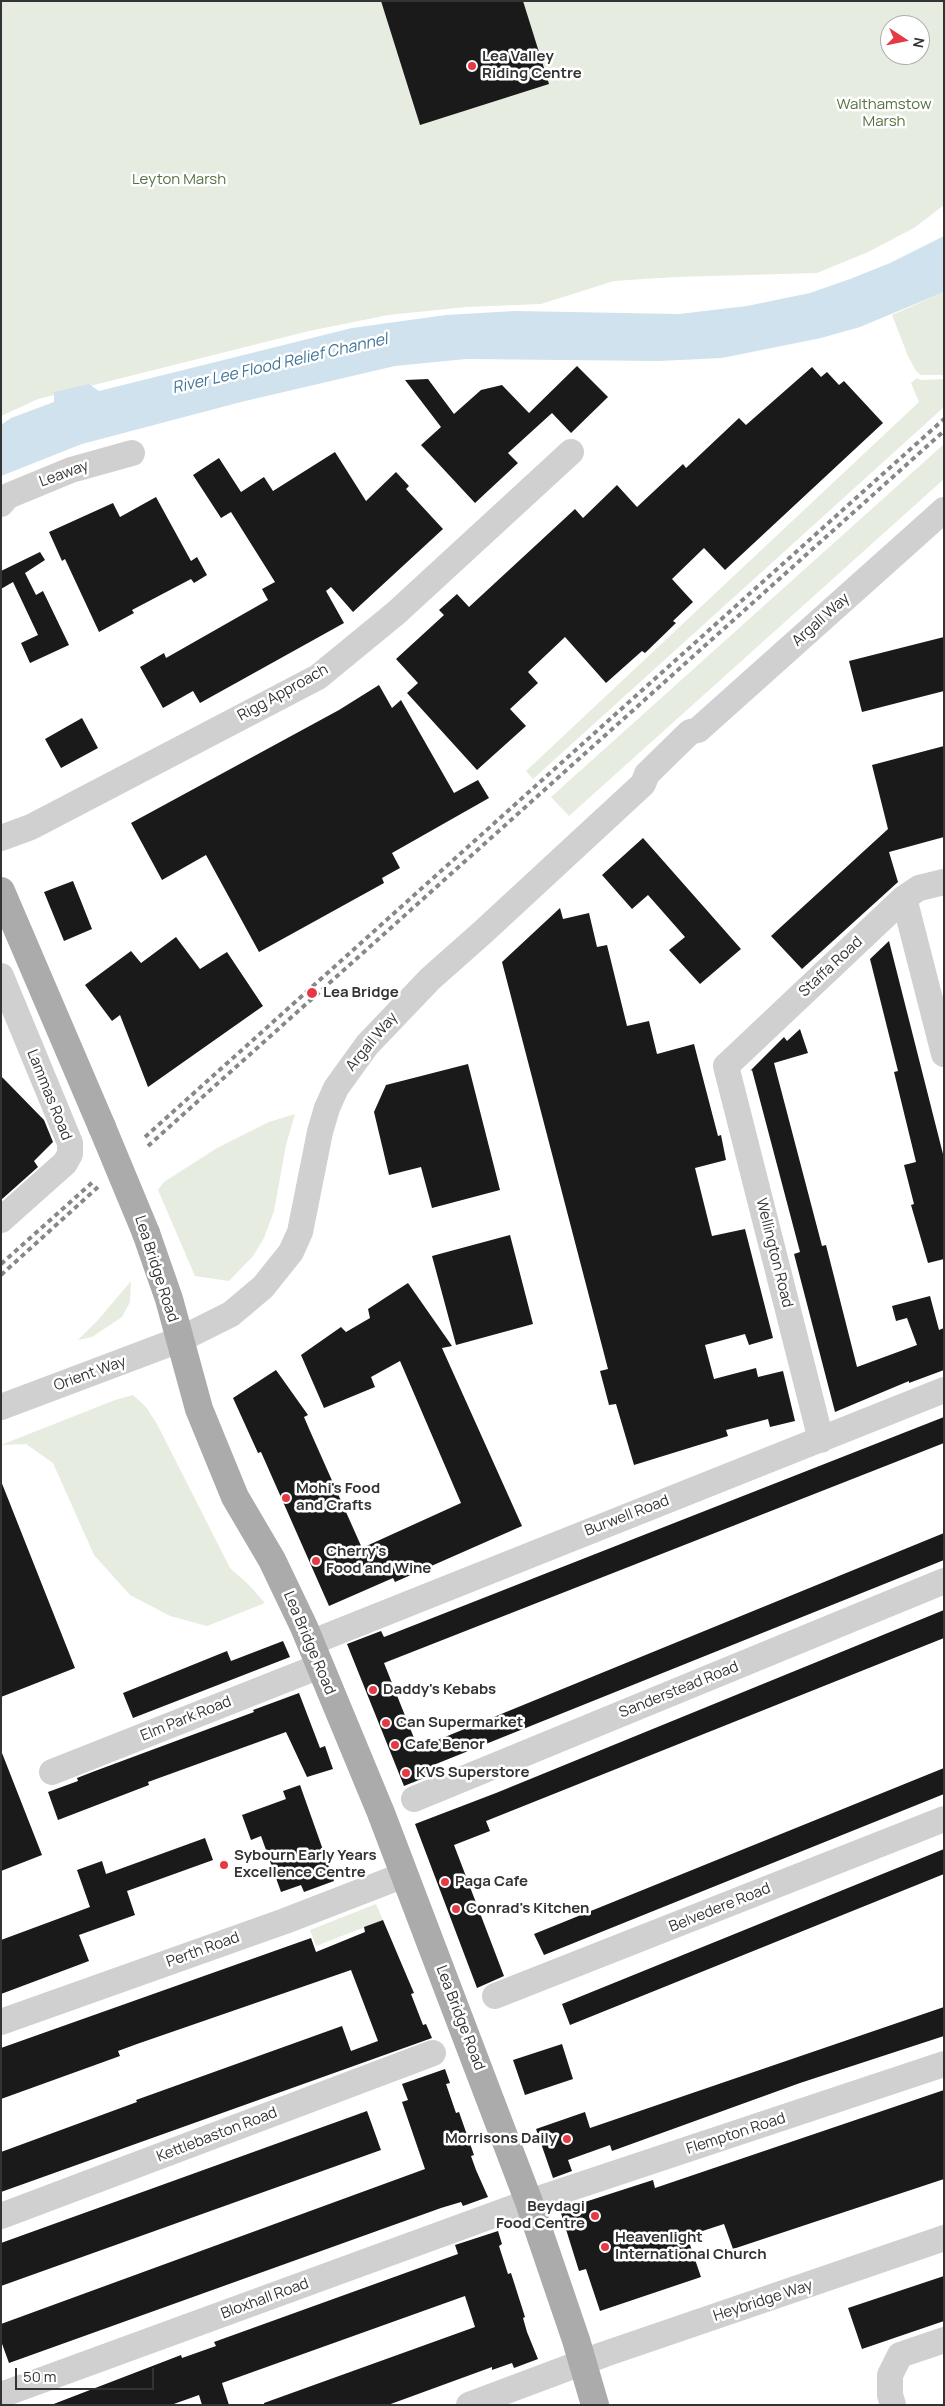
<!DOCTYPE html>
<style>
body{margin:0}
#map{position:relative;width:945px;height:2406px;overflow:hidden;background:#fff;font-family:Manrope,sans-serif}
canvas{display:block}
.frame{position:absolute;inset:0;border:2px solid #333;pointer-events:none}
.north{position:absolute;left:880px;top:15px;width:50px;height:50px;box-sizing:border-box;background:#fff;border:1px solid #adadad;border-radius:50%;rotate:101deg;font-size:14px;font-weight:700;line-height:20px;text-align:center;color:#333}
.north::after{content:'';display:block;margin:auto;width:18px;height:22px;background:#e63946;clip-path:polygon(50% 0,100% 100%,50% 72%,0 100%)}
.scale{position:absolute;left:15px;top:2368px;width:139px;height:22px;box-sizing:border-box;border:2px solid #333;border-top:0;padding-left:6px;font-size:15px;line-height:18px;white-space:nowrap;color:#333;-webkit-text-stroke:4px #fff;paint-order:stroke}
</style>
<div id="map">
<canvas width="945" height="2406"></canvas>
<div class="frame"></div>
<div class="north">N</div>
<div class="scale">50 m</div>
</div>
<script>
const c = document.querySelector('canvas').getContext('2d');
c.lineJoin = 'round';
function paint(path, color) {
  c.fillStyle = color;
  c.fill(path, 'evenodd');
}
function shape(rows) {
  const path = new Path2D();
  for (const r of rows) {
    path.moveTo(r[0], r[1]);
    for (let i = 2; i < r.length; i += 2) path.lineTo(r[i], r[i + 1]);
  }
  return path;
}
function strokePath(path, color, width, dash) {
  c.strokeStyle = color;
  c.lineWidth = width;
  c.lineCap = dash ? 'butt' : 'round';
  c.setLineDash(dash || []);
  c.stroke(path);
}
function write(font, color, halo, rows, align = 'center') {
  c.font = font + ' Manrope,sans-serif';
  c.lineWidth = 5;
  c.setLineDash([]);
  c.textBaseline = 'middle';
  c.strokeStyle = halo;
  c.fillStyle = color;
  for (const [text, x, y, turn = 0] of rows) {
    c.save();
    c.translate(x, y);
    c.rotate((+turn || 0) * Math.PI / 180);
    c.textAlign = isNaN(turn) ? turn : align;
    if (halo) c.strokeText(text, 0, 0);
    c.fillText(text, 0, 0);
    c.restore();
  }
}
const green = shape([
 [1,1,944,1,944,205,914,228,868,252,817,273,675,277,614,281,541,304,466,307,388,315,309,331,38,399,1,416],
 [890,25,920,25,920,55,890,55],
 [944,292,944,375,921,375,916,371,908,356,892,315],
 [917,378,920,380,944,379,944,407,533,779,526,771,919,402,911,383],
 [944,444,944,479,569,816,551,797],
 [295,1114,286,1145,274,1211,264,1238,253,1256,229,1281,195,1276,158,1190,164,1182,217,1148,269,1122],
 [131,1281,130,1302,122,1317,92,1337,78,1340,98,1320],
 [133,1395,146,1407,157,1424,230,1568,248,1584,265,1603,207,1626,170,1616,130,1595,94,1555,53,1463,26,1444,1,1445,115,1400],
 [376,1904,383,1920,316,1946,310,1930]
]);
const water = shape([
 [944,236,944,292,860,327,821,338,722,358,659,361,466,359,395,366,241,402,82,444,1,476,1,425,11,418,54,402,54,392,89,384,99,391,352,328,446,315,515,311,679,314,747,306,810,293,850,279,890,263]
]);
const building = shape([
 [381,1,523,1,549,84,420,125],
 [577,366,608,397,571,433,552,413,508,453,518,463,475,503,421,445,441,427,405,380,428,379,454,414,481,390,502,385,529,413],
 [812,367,821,377,827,372,839,385,844,381,883,423,725,570,704,548,672,579,693,602,673,621,676,623,645,653,642,651,606,683,565,637,528,672,538,683,510,709,526,726,477,770,407,693,418,683,396,659,444,615,439,610,457,594,469,607,575,509,583,518,617,485,637,507,683,464,686,468,739,418,746,425],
 [335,452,366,501,396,472,409,486,406,489,443,529,353,612,331,587,326,591,344,623,200,703,193,691,163,708,140,667,164,653,166,658,268,600,262,589,275,582,231,512,221,518,193,475,219,458,241,492,264,477,273,491],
 [156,497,191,561,197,557,207,575,194,583,191,579,132,610,134,613,99,632,65,559,62,561,49,532,113,503,120,517],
 [40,552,45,560,25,573,36,595,43,591,69,645,30,663,21,643,38,635,13,582,1,589,1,571],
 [944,637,944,691,862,712,849,661],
 [379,685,392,708,401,700,454,793,478,780,489,798,392,853,400,868,382,878,384,883,259,952,206,855,162,880,131,823,339,710],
 [82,718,98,748,61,768,45,739],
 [944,746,944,837,889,852,898,882,802,969,771,936,888,829,872,765],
 [643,838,741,949,700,984,669,950,685,937,648,895,632,909,602,875],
 [73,881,92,929,64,941,44,892],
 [560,908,563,919,589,913,597,947,607,945,627,1026,649,1021,657,1054,694,1044,718,1136,721,1135,726,1160,695,1168,712,1236,745,1229,773,1338,749,1345,745,1334,705,1345,714,1379,756,1368,758,1377,783,1371,795,1421,770,1427,768,1419,726,1430,728,1436,634,1465,616,1404,609,1405,600,1371,608,1369,502,962],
 [176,937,200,969,227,952,263,1006,148,1087,120,1015,112,1021,85,985,131,951,141,963],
 [889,941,944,1158,944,1259,928,1263,911,1205,914,1204,904,1165,916,1162,894,1072,898,1071,870,959],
 [800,1029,808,1053,774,1063,822,1246,826,1245,857,1367,917,1345,907,1318,896,1321,892,1306,930,1296,939,1330,944,1328,944,1370,909,1383,909,1381,835,1412,794,1254,800,1252,752,1070,750,1071,784,1037,787,1041],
 [468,1064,500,1190,432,1208,421,1167,389,1175,374,1112,386,1085],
 [1,1076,44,1120,53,1142,34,1161,38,1167,1,1200],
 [510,1235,533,1324,456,1345,432,1256],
 [408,1283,452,1346,442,1348,522,1526,395,1582,393,1578,329,1606,261,1452,258,1453,233,1398,276,1370,308,1415,304,1417,310,1431,362,1548,461,1503,400,1361,371,1377,375,1387,324,1408,301,1355,341,1327,346,1332,370,1318,368,1309],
 [944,1417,944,1443,384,1663,418,1748,944,1533,944,1560,426,1768,429,1776,404,1786,347,1644,381,1631,384,1637],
 [1,1481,75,1668,1,1697],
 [944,1610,944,1638,486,1821,490,1831,454,1845,504,1976,477,1988,415,1824,496,1793],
 [283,1641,290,1657,133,1718,123,1693,227,1651,231,1661],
 [299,1693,320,1748,325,1746,333,1769,307,1777,286,1732,148,1782,149,1785,58,1820,48,1792,78,1781,77,1778,95,1771,254,1712,253,1710],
 [2,1753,42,1855,1,1871,1,1754],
 [944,1768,944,1794,544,1955,534,1934],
 [300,1785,334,1881,304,1892,301,1885,281,1892,261,1836,251,1840,242,1815,286,1799,283,1791],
 [205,1838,213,1860,127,1891,135,1915,79,1935,89,1961,1,1994,1,1940,90,1907,77,1870,102,1861,106,1874],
 [944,1849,944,1874,570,2025,562,2004],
 [383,1920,408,1979,414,1993,411,1994,423,2025,426,2024,432,2038,1,2192,1,2152,137,2102,136,2100,342,2026,351,2051,378,2041,351,1970,137,2044,118,2051,120,2056,1,2099,1,2048,311,1938,316,1952,365,1932,364,1927],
 [944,2007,944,2036,800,2083,612,2151,610,2145,568,2160,572,2171,553,2178,536,2129,585,2112,590,2128],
 [562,2044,573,2079,525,2095,513,2060],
 [445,2069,450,2083,446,2084,456,2113,459,2112,474,2155,471,2156,476,2170,488,2197,463,2206,461,2202,441,2208,9,2363,1,2341,1,2324,425,2169,402,2102,408,2100,402,2084],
 [944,2090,944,2179,733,2249,724,2224,687,2236,701,2277,600,2311,586,2269,579,2271,560,2210,653,2180,655,2188],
 [367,2111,381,2150,1,2286,1,2243],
 [498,2231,502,2244,499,2246,508,2274,511,2273,525,2317,523,2318,527,2332,538,2359,514,2368,512,2363,492,2370,492,2367,388,2405,264,2405,264,2403,475,2327,465,2296,222,2383,229,2405,202,2405,199,2395,171,2405,51,2405,181,2355,182,2358,216,2346,214,2342,458,2254,455,2245],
 [944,2276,944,2321,862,2349,848,2308]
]);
const minor = shape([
 [1,504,8,496,71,470,132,453],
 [1,838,31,827,318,677,396,613,571,452],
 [904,898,944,1054],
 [1,976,70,1143,70,1154,65,1163,1,1220],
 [1,1407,179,1340,231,1314,263,1287,291,1252,300,1232,320,1132,327,1108,336,1088,367,1045,430,979,483,932,643,784,647,774,690,732,698,730,944,510],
 [821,1440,726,1066,904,898,919,888,944,882],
 [310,1643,944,1390],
 [52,1772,320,1666],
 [414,1799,944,1581],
 [495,1996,944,1819],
 [1,2022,285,1921,404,1875],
 [1,2216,433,2053],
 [1,2395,529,2202,944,2064],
 [469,2405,605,2354,944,2238],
 [893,2405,890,2395,890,2375,900,2355,944,2340]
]);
const major = shape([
 [1,891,102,1127],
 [146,1233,169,1299,199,1409,235,1497,272,1560,304,1627,381,1813,529,2202,576,2340,595,2405]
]);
const rail = shape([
 [145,1137,944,419],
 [148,1146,944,431],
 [1,1264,95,1180],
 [1,1275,98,1187]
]);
const majorBridge = shape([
 [102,1127,146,1233]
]);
const markers = [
 [472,66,5,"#e63946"],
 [312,993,6,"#e63946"],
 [286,1498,5,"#e63946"],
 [316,1561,5,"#e63946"],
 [373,1690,5,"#e63946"],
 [386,1723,5,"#e63946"],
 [395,1745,5,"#e63946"],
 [406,1773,5,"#e63946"],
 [224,1865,5,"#e63946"],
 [445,1882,5,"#e63946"],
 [456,1909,5,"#e63946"],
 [567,2139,5,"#e63946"],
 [595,2216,5,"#e63946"],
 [605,2247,5,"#e63946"]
];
const poiNames = [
 ["Lea Valley",482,57],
 ["Riding Centre",482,74],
 ["Lea Bridge",323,993],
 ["Mohi's Food",296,1489],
 ["and Crafts",296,1506],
 ["Cherry's",326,1552],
 ["Food and Wine",326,1569],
 ["Daddy's Kebabs",383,1690],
 ["Can Supermarket",396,1723],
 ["Cafe Benor",405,1745],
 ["KVS Superstore",416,1773],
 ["Sybourn Early Years",234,1856],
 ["Excellence Centre",234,1873],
 ["Paga Cafe",455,1882],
 ["Conrad's Kitchen",466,1909],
 ["Morrisons Daily",557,2139,"right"],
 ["Beydagi",585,2207,"right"],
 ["Food Centre",585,2224,"right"],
 ["Heavenlight",615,2238],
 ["International Church",615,2255]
];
const parkNames = [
 ["Walthamstow",884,105],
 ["Marsh",884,122],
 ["Leyton Marsh",179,180]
];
const streetNames = [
 ["Leaway",64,474,-20],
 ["Argall Way",821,620,-42],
 ["Rigg Approach",283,693,-29],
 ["Staffa Road",831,967,-43],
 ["Argall Way",372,1042,-50],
 ["Lammas Road",49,1095,68],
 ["Wellington Road",774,1253,76],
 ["Lea Bridge Road",156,1269,72],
 ["Orient Way",90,1374,-20],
 ["Burwell Road",627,1516,-21],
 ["Lea Bridge Road",309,1643,67],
 ["Sanderstead Road",679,1690,-22],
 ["Elm Park Road",186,1719,-22],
 ["Belvedere Road",720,1908,-22],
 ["Perth Road",203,1950,-20],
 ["Lea Bridge Road",460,2018,69],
 ["Flempton Road",736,2134,-18],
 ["Kettlebaston Road",217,2135,-21],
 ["Bloxhall Road",265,2299,-20],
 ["Heybridge Way",763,2301,-18]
];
const waterNames = [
 ["River Lee Flood Relief Channel",280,364,-13]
];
paint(green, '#e6ecdf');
paint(water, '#cfe2ee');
paint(building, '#1a1a1a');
strokePath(minor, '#d0d0d0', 26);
strokePath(major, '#ababab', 28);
strokePath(rail, '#888', 4, [5, 4]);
strokePath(majorBridge, '#ababab', 28);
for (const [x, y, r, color] of markers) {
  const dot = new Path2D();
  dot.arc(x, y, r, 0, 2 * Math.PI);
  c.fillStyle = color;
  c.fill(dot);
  strokePath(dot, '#fff', 2);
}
write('bold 15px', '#333', '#fff', poiNames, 'left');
write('15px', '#56703f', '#fff', parkNames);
write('15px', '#333', '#fff', streetNames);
write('italic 16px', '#3f7597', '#fff', waterNames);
</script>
